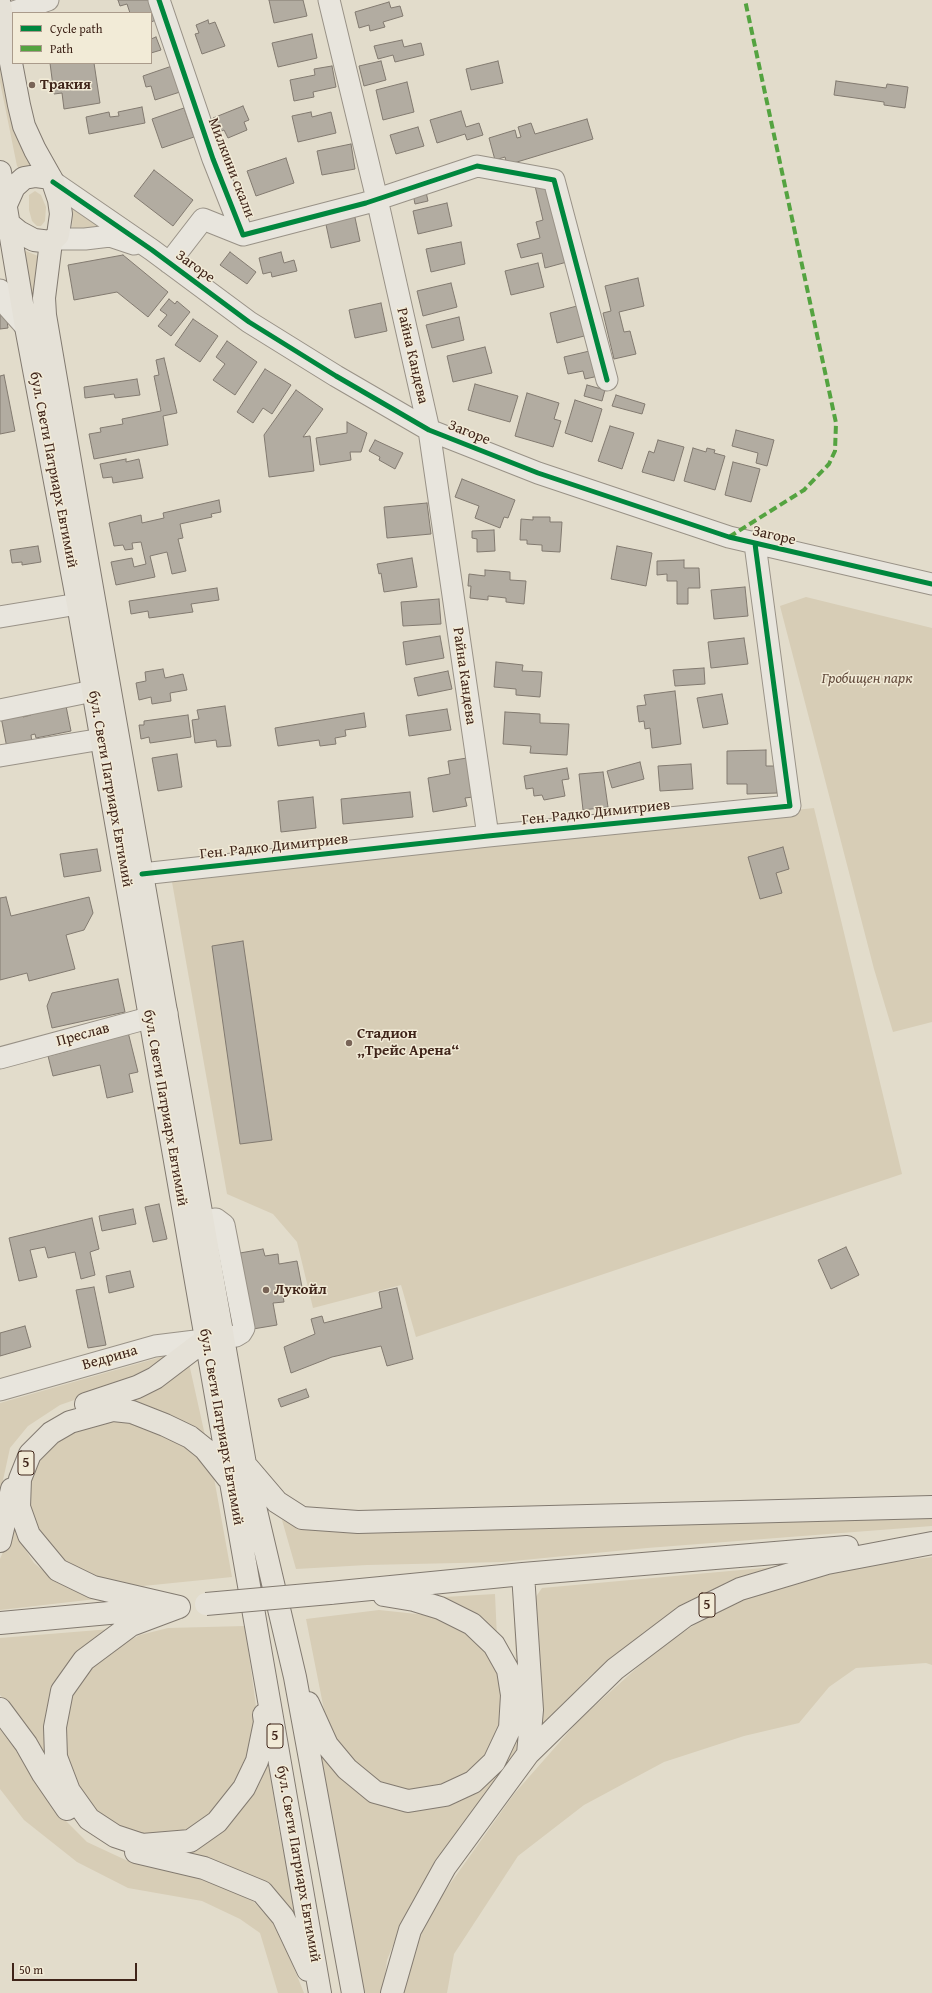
<!DOCTYPE html>
<meta charset="utf-8">
<style>
body{margin:0}
#map{position:relative;width:932px;height:1993px;overflow:hidden;background:#e2dccb;font-family:"Gentium Book Plus",serif}
canvas{display:block}
.legend{position:absolute;left:12px;top:12px;width:140px;height:52px;box-sizing:border-box;background:#f2ebd7;border:1px solid #aa9b8b;margin:0;padding:5px 7px;list-style:none;font-size:12px;color:#3f2419}
.legend li{display:flex;align-items:center;gap:8px;height:20px}
.legend b{width:20px;border:1px solid #aa9b8b}
.scale{position:absolute;left:12px;top:1963px;width:125px;height:18px;box-sizing:border-box;border:2px solid #3f2419;border-top:0;padding-left:5px;font-size:12px;line-height:14px;white-space:nowrap;color:#3f2419;-webkit-text-stroke:3px #f2ebd7;paint-order:stroke}
</style>
<div id="map">
<canvas width="932" height="1993"></canvas>
<ul class="legend">
<li><b style="height:5px;background:#00873e"></b>Cycle path</li>
<li><b style="height:5px;background:#54a340"></b>Path</li>
</ul>
<div class="scale">50 m</div>
</div>
<script>
const c = document.querySelector('canvas').getContext('2d');
c.lineJoin = 'round';
function paint(path, color) {
  c.fillStyle = color;
  c.fill(path, 'evenodd');
}
function shape(rows) {
  const path = new Path2D();
  for (const r of rows) {
    path.moveTo(r[0], r[1]);
    for (let i = 2; i < r.length; i += 2) path.lineTo(r[i], r[i + 1]);
  }
  return path;
}
function strokePath(path, color, width, dash) {
  c.strokeStyle = color;
  c.lineWidth = width;
  c.lineCap = dash ? 'butt' : 'round';
  c.setLineDash(dash || []);
  c.stroke(path);
}
function write(font, color, halo, rows, align = 'center') {
  c.font = font + ' "Gentium Book Plus",serif';
  c.lineWidth = 3;
  c.setLineDash([]);
  c.textBaseline = 'middle';
  c.strokeStyle = halo;
  c.fillStyle = color;
  for (const [text, x, y, turn = 0] of rows) {
    c.save();
    c.translate(x, y);
    c.rotate((+turn || 0) * Math.PI / 180);
    c.textAlign = isNaN(turn) ? turn : align;
    if (halo) c.strokeText(text, 0, 0);
    c.fillText(text, 0, 0);
    c.restore();
  }
}
const green = shape([
 [0,52,31,162,28,166,20,169,17,166,0,82],
 [35,191,41,195,46,207,45,221,41,226,37,226,32,221,29,210,29,195],
 [73,208,102,227,76,232,72,229],
 [26,251,38,256,34,311,24,252],
 [806,597,932,628,932,1022,893,1032,874,969,780,606],
 [814,808,902,1174,416,1337,401,1285,313,1308,297,1242,273,1214,227,1194,172,882,452,847],
 [168,1355,140,1377,60,1405,28,1426,10,1448,0,1494,0,1403],
 [188,1359,206,1440,121,1401],
 [106,1418,133,1420,174,1439,212,1467,232,1577,143,1586,112,1582,77,1572,52,1550,35,1526,27,1502,29,1477,40,1454,55,1439],
 [932,1517,932,1526,647,1548,503,1562,367,1565,296,1569,282,1520,298,1526],
 [12,1521,20,1541,34,1563,53,1579,75,1591,105,1598,0,1610,0,1559,6,1545],
 [932,1557,932,1665,926,1663,856,1668,829,1687,799,1723,744,1736,664,1762,584,1805,518,1856,454,1954,447,1993,404,1993,417,1939,445,1891,514,1794,580,1719,658,1649,723,1606,792,1582,885,1563],
 [774,1567,726,1583,652,1627,587,1679,541,1729,535,1598,542,1588],
 [495,1594,497,1638,427,1598],
 [513,1599,520,1615,522,1732,513,1763,404,1919,387,1960,383,1993,361,1993,318,1749,368,1795,484,1782,518,1705],
 [379,1610,436,1616,467,1631,487,1650,500,1673,503,1695,501,1726,487,1757,468,1774,442,1787,409,1792,379,1784,353,1763,335,1740,326,1720,306,1619],
 [245,1626,258,1721,250,1758,238,1784,212,1817,187,1834,143,1838,94,1814,75,1788,63,1756,69,1694,90,1665,118,1646,140,1635,168,1628],
 [111,1629,66,1670,56,1781,12,1708,0,1695,0,1638],
 [0,1726,37,1783,61,1816,87,1842,130,1862,182,1874,225,1887,254,1902,278,1929,304,1993,278,1993,260,1933,240,1919,202,1901,128,1888,77,1862,24,1820,0,1789],
 [267,1749,278,1826,306,1947,271,1891,254,1877,220,1865,167,1854,250,1798,261,1781]
]);
const building = shape([
 [118,0,149,0,156,20,151,22,151,13,130,13,127,4,120,6,118,0],
 [269,0,303,0,307,16,274,23,269,0],
 [389,2,391,8,400,6,403,16,383,22,385,27,370,31,369,25,359,28,355,12,389,2],
 [208,20,209,24,215,22,225,46,202,54,195,34,199,33,196,25,208,20],
 [312,34,317,58,278,67,272,43,312,34],
 [156,37,161,50,151,53,151,39,156,37],
 [402,40,404,47,421,43,424,55,395,62,393,55,378,59,374,46,402,40],
 [381,61,386,80,364,86,359,66,381,61],
 [498,61,503,83,471,90,466,69,498,61],
 [50,63,94,63,100,103,64,109,62,93,54,94,50,63],
 [172,66,180,92,155,100,151,86,146,87,143,76,172,66],
 [332,66,336,87,313,92,314,97,294,101,290,80,315,75,314,69,332,66],
 [836,81,886,88,887,84,908,87,905,108,884,105,884,102,834,95,836,81],
 [407,82,414,112,383,120,376,90,407,82],
 [243,106,249,120,244,122,247,130,228,138,224,130,219,132,213,118,243,106],
 [142,107,145,123,89,134,86,117,109,112,110,117,119,116,118,112,142,107],
 [184,108,194,137,162,148,152,119,184,108],
 [461,111,466,127,479,123,483,135,467,140,465,134,437,143,430,120,461,111],
 [311,112,312,117,331,112,336,133,298,142,292,116,311,112],
 [587,119,593,139,507,165,505,157,495,160,489,138,515,130,517,138,521,137,518,127,531,123,535,134,587,119],
 [418,127,424,146,396,154,390,135,418,127],
 [351,144,355,169,322,175,317,151,351,144],
 [286,158,294,183,256,196,247,171,286,158],
 [154,170,193,200,173,226,134,196,154,170],
 [551,182,567,262,545,268,542,253,521,258,517,244,540,238,536,222,543,220,535,186,551,182],
 [426,192,428,201,415,204,413,194,426,192],
 [447,203,452,226,418,234,413,211,447,203],
 [354,213,360,241,331,248,325,220,354,213],
 [461,242,465,264,431,272,426,249,461,242],
 [230,252,256,272,247,284,220,265,230,252],
 [281,252,284,263,294,260,297,271,272,277,271,272,263,274,259,258,281,252],
 [123,255,168,292,148,317,117,292,74,300,68,265,123,255],
 [538,263,544,287,511,295,505,271,538,263],
 [638,278,644,306,619,312,624,332,630,331,636,354,614,359,603,313,611,311,605,286,638,278],
 [451,283,457,307,423,316,417,291,451,283],
 [169,299,175,304,177,301,190,312,171,336,158,326,167,315,160,310,169,299],
 [381,303,387,331,355,338,349,310,381,303],
 [0,305,5,305,8,328,0,329,0,305],
 [581,305,588,335,557,343,550,313,581,305],
 [459,317,464,340,432,348,426,325,459,317],
 [193,319,218,336,200,362,175,345,193,319],
 [227,341,257,362,235,395,213,380,225,364,216,357,227,341],
 [485,347,492,373,453,382,447,356,485,347],
 [598,349,603,375,585,379,583,371,568,374,564,357,598,349],
 [164,358,177,413,163,416,168,445,94,459,89,434,101,432,100,428,123,424,122,419,161,411,154,376,159,375,156,360,164,358],
 [265,369,291,385,272,414,263,408,253,423,237,412,265,369],
 [4,375,15,431,0,434,0,376,4,375],
 [137,379,140,395,115,398,114,394,85,398,84,387,137,379],
 [475,384,518,396,510,422,468,410,475,384],
 [587,385,605,390,602,401,584,396,587,385],
 [296,390,323,409,303,437,310,436,314,471,269,477,264,435,296,390],
 [527,393,559,403,554,419,561,421,553,447,515,436,527,393],
 [616,395,645,404,642,414,612,406,616,395],
 [575,400,602,409,592,442,565,433,575,400],
 [347,422,367,433,361,452,350,452,351,460,320,465,316,438,347,433,347,422],
 [610,426,634,433,622,469,598,461,610,426],
 [736,430,774,440,767,466,756,463,758,453,732,446,736,430],
 [375,440,403,453,395,469,379,460,380,457,369,451,375,440],
 [658,440,684,447,674,481,642,472,649,451,654,453,658,440],
 [693,448,706,452,707,448,715,450,714,453,725,456,715,490,684,481,693,448],
 [126,459,126,462,139,459,143,478,113,483,112,477,103,478,100,464,126,459],
 [733,462,760,469,751,502,725,495,733,462],
 [462,479,515,500,508,518,504,517,500,528,475,518,479,506,455,497,462,479],
 [219,500,221,512,211,514,212,517,180,524,183,538,178,539,186,571,172,574,167,552,150,556,155,577,116,585,111,562,132,558,134,567,146,564,141,542,132,543,133,549,125,550,123,545,114,546,109,523,141,515,142,523,164,518,163,513,219,500],
 [427,503,431,534,387,538,384,507,427,503],
 [533,517,550,517,550,522,562,522,560,552,542,551,542,545,527,544,527,540,520,540,521,519,533,520,533,517],
 [494,530,495,551,477,552,477,539,472,538,472,531,494,530],
 [38,546,41,562,22,565,22,562,12,563,10,550,38,546],
 [617,546,652,553,646,586,611,579,617,546],
 [412,558,417,587,384,592,381,573,379,574,377,564,412,558],
 [684,560,684,568,699,568,700,588,688,588,688,604,677,604,677,581,667,581,667,574,657,575,657,561,684,560],
 [485,570,510,572,510,580,526,581,524,604,506,602,506,598,488,596,488,600,470,598,471,586,468,586,469,574,485,576,485,570],
 [745,587,748,616,714,619,711,590,745,587],
 [217,588,219,600,191,604,193,612,149,618,148,611,131,614,129,601,217,588],
 [439,599,441,624,403,626,401,602,439,599],
 [440,636,444,658,406,665,403,642,440,636],
 [744,638,748,664,711,668,708,642,744,638],
 [496,662,523,665,522,671,542,672,540,697,516,695,516,689,494,687,496,662],
 [704,668,705,684,675,686,673,670,704,668],
 [163,669,165,678,183,674,187,690,170,693,171,701,152,704,151,697,139,700,136,683,146,681,145,672,163,669],
 [448,671,452,689,418,696,414,678,448,671],
 [675,691,681,744,652,748,650,728,645,729,644,721,639,722,637,706,646,705,644,695,675,691],
 [722,694,728,724,703,728,697,698,722,694],
 [66,706,71,731,36,738,35,734,31,735,32,743,7,748,1,717,22,713,23,717,31,715,33,712,66,706],
 [225,706,231,746,217,747,216,740,195,743,192,720,199,719,197,710,225,706],
 [447,709,451,730,409,736,406,715,447,709],
 [505,712,540,714,540,723,569,724,567,755,530,753,531,746,503,744,505,712],
 [364,713,366,727,345,730,346,736,335,738,336,744,320,746,319,740,278,746,275,728,364,713],
 [188,715,191,737,150,743,149,737,141,739,139,725,144,725,144,721,188,715],
 [766,750,766,766,777,766,777,793,747,794,747,784,727,784,727,751,766,750],
 [177,754,182,787,158,791,152,758,177,754],
 [467,758,473,797,465,798,467,806,433,812,428,778,450,774,448,761,467,758],
 [640,762,644,779,612,788,607,771,640,762],
 [691,764,693,789,660,791,658,766,691,764],
 [567,768,569,779,562,780,565,796,544,800,542,795,534,796,533,788,526,789,524,776,567,768],
 [603,772,608,807,583,810,579,774,603,772],
 [410,792,413,817,343,824,341,799,410,792],
 [313,797,316,828,281,832,278,801,313,797],
 [783,847,789,869,776,873,782,893,760,899,748,857,783,847],
 [97,849,101,871,64,877,60,854,97,849],
 [6,897,11,916,89,897,93,913,84,930,66,935,75,969,29,981,27,973,0,980,0,898,6,897],
 [243,941,272,1140,240,1144,212,946,243,941],
 [118,979,125,1012,52,1028,47,1006,52,993,118,979],
 [128,1032,138,1072,129,1074,133,1092,107,1098,100,1065,53,1076,48,1056,68,1051,67,1047,128,1032],
 [159,1204,167,1239,153,1242,145,1207,159,1204],
 [133,1209,136,1224,102,1231,99,1216,133,1209],
 [92,1218,99,1249,90,1252,95,1275,81,1279,75,1252,48,1258,45,1247,30,1250,37,1277,19,1281,9,1238,92,1218],
 [846,1247,859,1275,831,1289,818,1260,846,1247],
 [263,1249,265,1256,278,1254,279,1264,297,1261,302,1287,282,1290,284,1302,273,1303,277,1325,253,1329,240,1253,263,1249],
 [130,1271,134,1287,109,1293,106,1276,130,1271],
 [94,1287,106,1345,88,1348,76,1290,94,1287],
 [397,1288,413,1359,387,1366,381,1346,332,1357,291,1373,284,1347,315,1334,311,1319,322,1316,324,1323,382,1308,379,1292,397,1288],
 [25,1326,31,1347,0,1356,0,1333,25,1326],
 [306,1389,309,1397,281,1407,278,1399,306,1389]
]);
const minor = shape([
 [159,0,213,159,243,235,366,203,477,166,554,180,607,380],
 [329,0,377,199,429,430,488,836],
 [2,16,48,0],
 [53,182,152,250,249,322,336,376,429,430,538,473,729,537,932,584],
 [56,239,85,239,110,236,134,244],
 [169,263,203,219,243,235],
 [0,290,9,308,26,327],
 [0,617,78,604],
 [0,710,93,691],
 [0,756,102,739],
 [142,874,488,836,790,806,755,544],
 [0,1058,167,1013],
 [0,1390,155,1346,236,1336,241,1333,244,1328,224,1225,216,1219,186,1223]
]);
const major = shape([
 [0,5,19,105,24,126,35,150,53,182,59,200,61,214,58,235,51,242,34,240,19,232,8,223],
 [0,172,26,327,78,604,320,1993],
 [5,207,14,187,24,178,36,176,51,178],
 [51,242,44,298,45,315,77,502,245,1464,295,1677,353,1993],
 [86,1404,137,1387,155,1378,205,1340],
 [248,1468,277,1502,302,1518,358,1522,932,1507],
 [0,1541,12,1489],
 [523,1574,532,1710,528,1754],
 [330,1593,523,1574,847,1547],
 [179,1607,131,1625,84,1660,62,1691,55,1727,56,1757,69,1791,89,1819,115,1836,142,1845,190,1841,217,1822,244,1788,257,1761,265,1722,264,1715],
 [179,1607,93,1587,58,1570,29,1535,19,1507,20,1479,30,1454,51,1433,70,1422,113,1410,132,1412,165,1425,190,1437,205,1449,228,1478],
 [0,1623,153,1609],
 [308,1703,327,1745,347,1769,375,1792,408,1801,445,1795,473,1782,494,1762,510,1728,512,1695,508,1670,494,1645,472,1624,440,1608,414,1600,384,1595],
 [0,1709,26,1744,43,1774,67,1809],
 [136,1852,204,1868,262,1892,283,1917,308,1970],
 [392,1993,410,1930,445,1867,528,1754,615,1669,685,1616,740,1589,827,1563,932,1543]
]);
const majorBridge = shape([
 [206,1604,330,1593]
]);
const quiet = shape([
 [729,537,804,490,829,464,835,451,836,423,745,0]
]);
const cycleway = shape([
 [159,0,213,159,243,235,366,203,477,166,554,180,607,380],
 [53,182,152,250,249,322,336,376,429,430,538,473,729,537,932,584],
 [142,874,488,836,790,806,755,544]
]);
const markers = [
 [32,85,4,"#786457"],
 [349,1043,4,"#786457"],
 [266,1290,4,"#786457"]
];
const shields = [
 [26,1463,16],
 [707,1605,16],
 [275,1736,16]
];
const shieldNames = [
 ["5",26,1463],
 ["5",707,1605],
 ["5",275,1736]
];
const poiNames = [
 ["Тракия",40,85],
 ["Стадион",357,1034],
 ["„Трейс Арена“",357,1051],
 ["Лукойл",274,1290]
];
const streetNames = [
 ["Милкини скали",231,168,69],
 ["Загоре",195,267,36],
 ["Райна Кандева",412,356,77],
 ["Загоре",469,433,22],
 ["бул. Свети Патриарх Евтимий",53,470,79],
 ["Загоре",774,536,13],
 ["Райна Кандева",464,676,82],
 ["бул. Свети Патриарх Евтимий",110,789,80],
 ["Ген. Радко Димитриев",596,813,-6],
 ["Ген. Радко Димитриев",274,847,-6],
 ["Преслав",83,1035,-15],
 ["бул. Свети Патриарх Евтимий",165,1108,80],
 ["Ведрина",110,1358,-16],
 ["бул. Свети Патриарх Евтимий",221,1427,80],
 ["бул. Свети Патриарх Евтимий",298,1864,80]
];
const parkNames = [
 ["Гробищен парк",867,679]
];
paint(green, '#d7cdb6');
paint(building, '#b2aca1');
strokePath(building, '#827a70', 1);
strokePath(minor, '#999287', 23);
strokePath(major, '#827a70', 24);
strokePath(minor, '#e8e5dd', 21);
strokePath(major, '#e5e1d7', 22);
strokePath(majorBridge, '#827a70', 24, []);
strokePath(majorBridge, '#e5e1d7', 22);
strokePath(quiet, '#54a340', 4, [8, 4]);
strokePath(cycleway, '#00873e', 5);
for (const [x, y, r, color] of markers) {
  const dot = new Path2D();
  dot.arc(x, y, r, 0, 2 * Math.PI);
  c.fillStyle = color;
  c.fill(dot);
  strokePath(dot, '#f2ebd7', 1.5);
}
for (const [x, y, w] of shields) {
  const box = new Path2D();
  box.roundRect(x - w / 2, y - 12, w, 24, 3);
  c.fillStyle = '#f2ebd7';
  c.fill(box);
  strokePath(box, '#3f2419', 1);
}
write('bold 14px', '#3f2419', null, shieldNames);
write('bold 15px', '#3f2419', '#f2ebd7', poiNames, 'left');
write('15px', '#3f2419', '#f2ebd7', streetNames);
write('italic 15px', '#634b3c', '#f2ebd7', parkNames);
</script>
